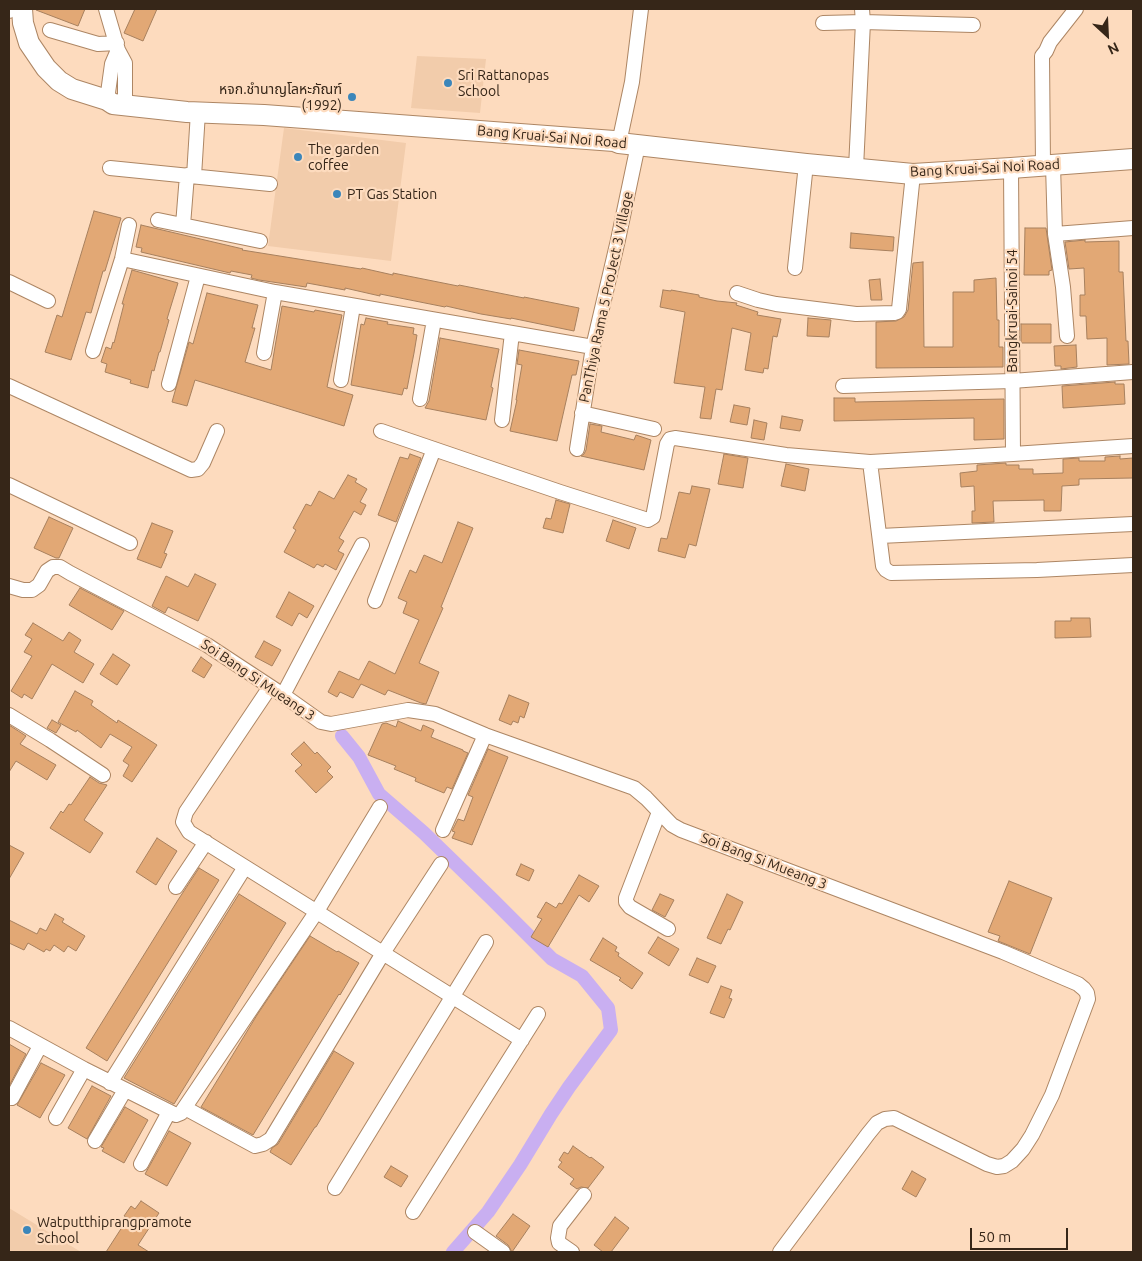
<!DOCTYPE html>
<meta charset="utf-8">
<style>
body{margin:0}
#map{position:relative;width:1142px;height:1261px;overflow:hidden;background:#fddbbe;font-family:Ubuntu,sans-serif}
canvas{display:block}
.frame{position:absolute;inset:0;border:10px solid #362618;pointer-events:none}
.north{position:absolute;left:1082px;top:10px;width:50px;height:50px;-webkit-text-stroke:4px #fddbbe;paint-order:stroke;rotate:155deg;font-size:14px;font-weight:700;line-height:20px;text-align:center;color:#362618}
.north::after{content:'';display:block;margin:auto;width:18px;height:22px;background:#362618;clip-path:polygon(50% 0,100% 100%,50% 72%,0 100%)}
.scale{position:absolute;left:970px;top:1228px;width:98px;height:22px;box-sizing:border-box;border:2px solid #362618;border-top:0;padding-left:6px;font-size:15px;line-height:18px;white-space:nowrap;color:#362618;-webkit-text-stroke:4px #fddbbe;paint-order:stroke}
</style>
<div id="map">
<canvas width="1142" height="1261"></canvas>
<div class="frame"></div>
<div class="north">N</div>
<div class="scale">50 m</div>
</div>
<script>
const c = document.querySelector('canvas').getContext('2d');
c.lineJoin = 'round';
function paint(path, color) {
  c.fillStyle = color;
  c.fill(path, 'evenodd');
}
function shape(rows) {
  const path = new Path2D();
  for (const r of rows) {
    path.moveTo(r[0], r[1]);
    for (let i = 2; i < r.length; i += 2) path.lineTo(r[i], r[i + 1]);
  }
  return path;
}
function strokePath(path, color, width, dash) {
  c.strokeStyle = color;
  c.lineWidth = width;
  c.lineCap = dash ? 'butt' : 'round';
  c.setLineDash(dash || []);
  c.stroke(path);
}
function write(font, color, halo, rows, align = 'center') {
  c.font = font + ' Ubuntu,"Noto Sans Thai",sans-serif';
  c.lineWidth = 4.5;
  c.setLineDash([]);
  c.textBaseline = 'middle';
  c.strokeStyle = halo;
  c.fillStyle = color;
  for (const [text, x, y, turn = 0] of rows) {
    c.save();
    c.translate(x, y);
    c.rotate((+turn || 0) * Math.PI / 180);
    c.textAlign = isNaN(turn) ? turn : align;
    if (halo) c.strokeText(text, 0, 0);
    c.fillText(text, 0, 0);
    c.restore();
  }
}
const built = shape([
 [417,56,486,59,480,113,411,108],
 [284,128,406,143,391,261,268,246],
 [9,1208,81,1252,9,1252]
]);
const canal = shape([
 [342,736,359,757,379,794,424,833,492,899,552,959,582,976,608,1008,611,1030,569,1087,551,1114,520,1165,488,1212,453,1252]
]);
const building = shape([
 [36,9,85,9,78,26,36,10,36,9],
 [135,9,157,9,143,41,124,33,135,9],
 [94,211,121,218,105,271,103,271,91,313,86,312,71,360,45,352,57,315,62,317,94,211],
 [141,225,243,249,242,250,361,269,362,268,393,275,393,273,458,286,459,285,524,298,524,297,579,308,574,331,511,318,511,319,481,314,446,306,445,307,380,294,380,296,345,288,345,290,307,283,306,287,259,280,251,278,252,275,231,271,230,273,141,252,142,248,136,247,141,225],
 [1025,228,1046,228,1052,270,1049,271,1049,275,1024,275,1025,228],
 [851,233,894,237,893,251,850,248,851,233],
 [1085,240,1085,242,1119,241,1119,272,1123,272,1126,341,1128,341,1129,364,1107,365,1107,338,1087,339,1086,316,1080,316,1080,295,1085,295,1084,268,1069,269,1065,242,1085,240],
 [923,262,924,347,953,347,953,292,974,292,974,280,996,278,997,320,999,320,999,347,1003,347,1003,367,876,368,876,322,896,321,904,317,908,310,913,263,923,262],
 [132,270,178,283,167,319,169,320,160,352,159,352,154,371,152,370,148,388,130,383,131,380,105,372,107,364,101,362,106,347,111,349,113,342,114,343,124,304,122,304,132,270],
 [880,279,882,300,871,300,869,280,880,279],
 [663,290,671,291,671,290,699,295,699,297,717,301,737,303,736,305,758,312,757,315,781,319,777,337,773,336,768,369,764,368,763,373,745,370,751,333,732,328,722,390,716,389,711,419,700,418,705,387,674,383,685,312,660,307,663,290],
 [207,293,258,305,252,328,255,328,245,362,271,370,282,306,314,312,315,310,342,315,327,387,353,395,344,426,195,380,187,406,172,402,189,342,193,344,207,293],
 [366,318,388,322,387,324,414,328,413,334,417,335,414,353,407,389,404,388,402,395,351,385,361,324,364,325,366,318],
 [808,318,831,320,829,337,807,336,808,318],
 [1021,324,1051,324,1051,343,1021,343,1021,324],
 [440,338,499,349,491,387,493,388,486,420,425,408,429,401,440,338],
 [1076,345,1077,367,1061,369,1061,366,1055,366,1054,346,1076,345],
 [519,350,579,361,576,375,572,375,557,441,510,431,517,400,516,400,522,365,517,364,519,350],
 [1115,382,1115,384,1124,384,1125,404,1063,408,1062,386,1115,382],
 [834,398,855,398,855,402,1004,399,1004,439,974,440,974,418,834,421,834,398],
 [734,405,750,408,747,425,730,422,734,405],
 [782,416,803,420,800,431,780,428,782,416],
 [754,420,767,423,764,440,751,438,754,420],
 [590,424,602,426,601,432,634,440,636,435,651,440,644,470,581,456,584,454,586,450,590,424],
 [410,454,421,458,396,522,378,515,400,457,408,459,410,454],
 [724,454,748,458,743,488,718,484,724,454],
 [1120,456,1120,459,1133,458,1133,478,1079,479,1079,485,1062,486,1061,511,1044,511,1044,500,993,501,994,522,972,523,972,511,975,511,974,486,961,487,960,473,977,471,977,465,1006,463,1006,465,1019,465,1019,469,1033,469,1033,474,1063,473,1063,459,1079,458,1079,461,1105,461,1105,457,1120,456],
 [786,464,809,469,805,491,781,486,786,464],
 [348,475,357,479,355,482,367,489,360,502,366,505,361,515,354,511,339,538,344,541,338,551,344,554,336,570,325,564,323,567,317,564,314,568,284,552,296,530,293,528,306,504,311,506,319,491,334,499,348,475],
 [692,486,710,489,696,546,689,544,685,558,658,551,661,538,667,539,679,492,690,494,692,486],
 [556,500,570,504,563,533,543,528,546,518,551,519,556,500],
 [49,517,73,528,59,558,56,558,34,548,49,517],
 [613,520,636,528,629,549,606,541,613,520],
 [458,522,473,528,441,607,443,608,419,663,439,672,426,704,421,703,388,690,385,695,361,684,353,698,340,692,337,697,328,692,339,671,359,680,369,661,395,674,419,620,403,613,407,602,398,598,410,570,416,573,424,555,442,563,458,522],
 [152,523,173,531,164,553,167,554,161,568,137,559,152,523],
 [195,574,216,584,198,621,168,607,165,613,152,606,166,576,188,587,195,574],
 [80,588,124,611,112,630,69,605,80,588],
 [289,592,314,606,307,618,299,613,292,626,276,617,289,592],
 [1071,618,1090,618,1091,637,1055,638,1055,621,1071,621,1071,618],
 [33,623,63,641,69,632,81,640,74,652,94,664,83,683,52,664,32,699,24,694,22,698,11,691,32,656,24,652,32,639,25,635,33,623],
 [264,641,281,650,272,666,255,657,264,641],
 [113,654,130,665,117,685,100,674,113,654],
 [201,657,212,665,204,678,192,671,201,657],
 [75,691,93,701,91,705,117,723,118,720,157,745,132,782,123,776,129,765,123,761,132,747,110,734,101,748,77,730,76,732,58,722,75,691],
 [509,695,529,703,524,718,520,716,518,723,513,721,511,725,499,720,509,695],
 [52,720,61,725,56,733,47,728,52,720],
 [398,721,421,731,423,725,434,730,431,737,463,750,463,751,468,753,452,789,447,787,444,793,415,781,416,778,394,769,396,766,368,755,382,724,386,723,396,727,398,721],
 [9,725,26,736,20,744,56,765,47,780,16,761,9,772,9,725],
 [304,742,315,754,317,752,331,767,327,771,333,777,316,793,295,771,302,765,291,754,304,742],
 [488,749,508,757,472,845,452,838,455,832,452,831,458,819,464,821,473,797,468,795,488,749],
 [90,777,99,783,107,785,84,820,103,833,90,853,50,828,61,811,63,813,69,804,71,805,90,777],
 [157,838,177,851,156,885,136,872,157,838],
 [9,845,24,853,9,879,9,845],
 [521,864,534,870,529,881,516,875,521,864],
 [199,868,219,880,107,1061,86,1048,178,900,199,868],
 [579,875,599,886,589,902,579,895,548,947,531,937,542,919,537,917,546,902,556,908,559,903,562,904,579,875],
 [1009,881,1052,898,1030,954,998,941,1000,936,988,932,1009,881],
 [239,894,286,923,174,1104,124,1078,239,894],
 [660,894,674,900,665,917,652,910,660,894],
 [727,894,743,902,730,930,728,929,721,944,707,938,727,894],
 [55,914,64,919,62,922,85,936,76,951,68,946,64,952,54,945,50,951,46,949,44,952,28,943,24,950,9,943,9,920,37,934,40,928,46,931,55,914],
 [310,936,337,952,338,951,359,963,340,995,339,994,253,1135,201,1107,257,1015,310,936],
 [658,937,679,949,669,966,648,953,658,937],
 [603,938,617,947,615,951,619,953,618,956,643,973,632,989,619,980,621,978,590,960,603,938],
 [697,958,716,966,708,983,689,975,697,958],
 [721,986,732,990,729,998,732,999,724,1018,710,1013,721,986],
 [9,1044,26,1054,9,1086,9,1044],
 [334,1051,354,1063,316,1127,315,1127,291,1165,270,1152,272,1148,278,1144,334,1051],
 [41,1063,65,1075,40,1118,17,1105,41,1063],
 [92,1086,111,1096,87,1139,68,1128,92,1086],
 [125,1107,148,1120,124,1163,102,1151,104,1148,101,1147,125,1107],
 [169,1131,191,1143,167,1186,145,1174,169,1131],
 [573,1146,590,1158,591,1157,604,1167,588,1188,581,1187,577,1189,570,1184,574,1179,558,1167,562,1162,559,1160,564,1152,568,1154,573,1146],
 [391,1166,408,1176,401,1187,384,1177,391,1166],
 [912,1171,926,1179,916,1197,902,1189,912,1171],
 [141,1201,159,1213,138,1245,149,1252,106,1252,128,1218,124,1216,131,1206,135,1209,141,1201],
 [513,1214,530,1226,512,1252,508,1245,496,1236,513,1214],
 [615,1217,629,1228,611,1252,603,1252,594,1245,615,1217]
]);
const street = shape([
 [106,9,118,50,125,63,125,106],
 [9,11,11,9],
 [823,23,863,22,973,25],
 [50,30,98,44,117,43],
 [107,100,112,64,118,50],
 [619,143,632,82,641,9],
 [1043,165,1042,56,1046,51,1050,42,1076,9],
 [1053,165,1055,234,1063,287,1067,336],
 [110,168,270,184],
 [856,168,863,22,862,9],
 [1011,168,1013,454],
 [194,176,198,112],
 [158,220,260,241],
 [183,225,187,175],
 [1055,234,1133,228],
 [122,259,275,292,593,347],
 [795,268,806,164],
 [9,282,48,301],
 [737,293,758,300,776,304,856,314,894,313,897,312,899,309,913,174],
 [93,351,122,259,129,225],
 [264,353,275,292],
 [341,380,353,306],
 [169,384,198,276],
 [9,386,191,470,198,469,203,463,217,431],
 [843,386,1012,381,1133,372],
 [420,399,434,320],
 [582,413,654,429],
 [502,420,512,333],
 [381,431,560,492,648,520,653,517,667,444,670,439,675,438,786,455,870,462,1013,454,1133,446],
 [577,449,593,347,618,240,638,145],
 [870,462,883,566,886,570,891,573,1037,570,1133,565],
 [9,485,130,543],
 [880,536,1133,524],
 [9,586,23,590,32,590,39,585,47,571,53,567,60,567,70,573,207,645,283,695,321,722,331,724,408,710,435,714,485,735,634,788,646,798,672,825,681,830,1003,952,1078,984,1084,989,1087,993,1088,999,1052,1095,1032,1135,1023,1149,1012,1161,1004,1166,997,1167,987,1164,894,1118,885,1119,877,1123,868,1134,780,1252],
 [375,601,434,449],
 [270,687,186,812,183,822,189,832,522,1040],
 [283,695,362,545],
 [9,715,50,740,103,775],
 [659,812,626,898,626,902,630,907,668,929],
 [443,830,485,735],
 [176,887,206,842],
 [9,1028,84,1069,176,1115,181,1113,317,911,380,807],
 [110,1083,245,867],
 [12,1098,40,1046],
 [185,1108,255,1146,263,1144,271,1139,383,953,441,864],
 [56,1118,84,1069],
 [95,1141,125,1090],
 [141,1164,169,1112],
 [335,1188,486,942],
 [413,1212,538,1014],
 [475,1232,503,1252],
 [572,1252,559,1243,558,1238,560,1226,584,1195]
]);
const secondary = shape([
 [22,9,23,23,29,43,46,68,59,81,72,89,107,100,113,104,187,112,264,115,614,141,619,143,806,164,913,174,1011,168,1133,159]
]);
const markers = [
 [448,83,5,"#3c86ba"],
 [352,97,5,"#3c86ba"],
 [298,157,5,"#3c86ba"],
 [337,194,5,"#3c86ba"],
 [27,1230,5,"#3c86ba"]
];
const poiNames = [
 ["Sri Rattanopas",458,75],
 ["School",458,91],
 ["หจก.ชำนาญโลหะภัณฑ์",342,89,"right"],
 ["(1992)",342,105,"right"],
 ["The garden",308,149],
 ["coffee",308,165],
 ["PT Gas Station",347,194],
 ["Watputthiprangpramote",37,1222],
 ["School",37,1238]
];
const streetNames = [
 ["Bang Kruai-Sai Noi Road",552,137,5],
 ["Bang Kruai-Sai Noi Road",985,168,-3],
 ["PanThiya Rama 5 ProJect 3 Village",606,297,-78],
 ["Bangkruai-Sainoi 54",1012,311,-90],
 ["Soi Bang Si Mueang 3",258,680,34],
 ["Soi Bang Si Mueang 3",764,861,21]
];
paint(built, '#f2ccab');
strokePath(canal, '#c9aff1', 14);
paint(building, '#e2a875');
strokePath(building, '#a7805e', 1);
strokePath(street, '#ad8664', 16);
strokePath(secondary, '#ad8664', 22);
strokePath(street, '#fff', 14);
strokePath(secondary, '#fff', 20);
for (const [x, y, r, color] of markers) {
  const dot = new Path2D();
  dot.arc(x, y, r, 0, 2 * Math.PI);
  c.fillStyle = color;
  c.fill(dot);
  strokePath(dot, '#fddbbe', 2);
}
write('14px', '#362618', '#fddbbe', poiNames, 'left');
write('14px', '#362618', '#fddbbe', streetNames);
</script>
